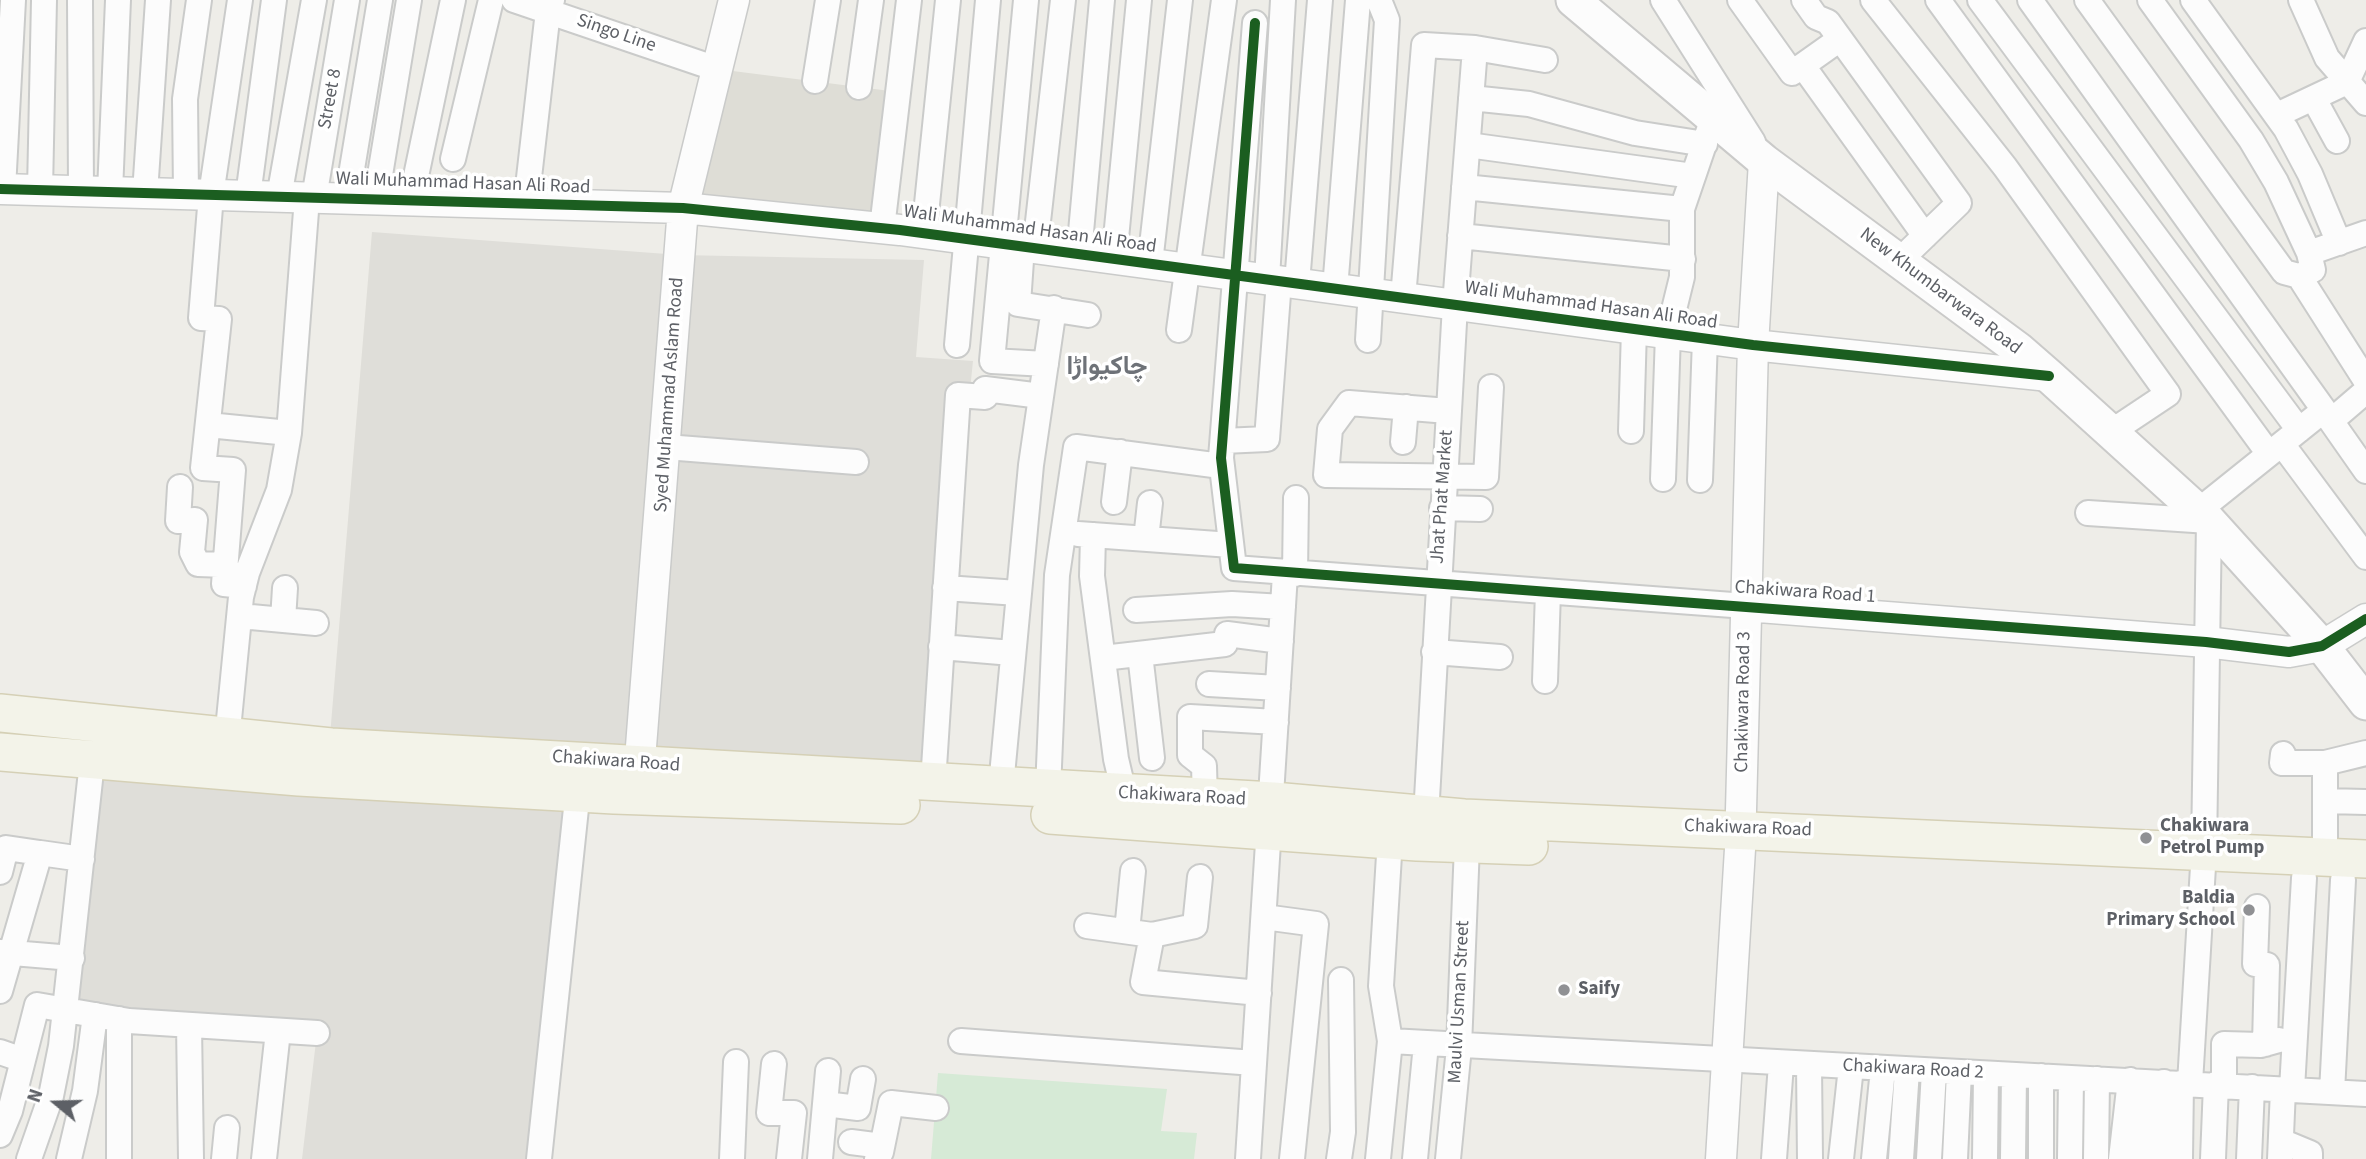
<!DOCTYPE html>
<meta charset="utf-8">
<style>
body{margin:0}
#map{position:relative;width:2366px;height:1159px;overflow:hidden;background:#eeede8;font-family:"Source Sans 3",sans-serif}
canvas{display:block}
.north{position:absolute;left:21px;top:1068px;width:70px;height:70px;-webkit-text-stroke:5px #fff;paint-order:stroke;rotate:289deg;font-size:19px;font-weight:700;line-height:28px;text-align:center;color:#5d6066}
.north::after{content:'';display:block;margin:auto;width:24px;height:32px;background:#5d6066;clip-path:polygon(50% 0,100% 100%,50% 72%,0 100%)}
</style>
<div id="map">
<canvas width="2366" height="1159"></canvas>
<div class="north">N</div>
</div>
<script>
const c = document.querySelector('canvas').getContext('2d');
c.lineJoin = 'round';
function paint(path, color) {
  c.fillStyle = color;
  c.fill(path, 'evenodd');
}
function shape(rows) {
  const path = new Path2D();
  for (const r of rows) {
    path.moveTo(r[0], r[1]);
    for (let i = 2; i < r.length; i += 2) path.lineTo(r[i], r[i + 1]);
  }
  return path;
}
function strokePath(path, color, width, dash) {
  c.strokeStyle = color;
  c.lineWidth = width;
  c.lineCap = dash ? 'butt' : 'round';
  c.setLineDash(dash || []);
  c.stroke(path);
}
function write(font, color, halo, rows, align = 'center') {
  c.font = font + ' "Source Sans 3",Vazirmatn,sans-serif';
  c.lineWidth = 7;
  c.setLineDash([]);
  c.textBaseline = 'middle';
  c.strokeStyle = halo;
  c.fillStyle = color;
  for (const [text, x, y, turn = 0] of rows) {
    c.save();
    c.translate(x, y);
    c.rotate((+turn || 0) * Math.PI / 180);
    c.textAlign = isNaN(turn) ? turn : align;
    if (halo) c.strokeText(text, 0, 0);
    c.fillText(text, 0, 0);
    c.restore();
  }
}
const industrial = shape([
 [372,232,680,255,924,260,916,357,973,361,929,785,584,764,541,1159,302,1159,317,1033,66,1009,94,735,329,748]
]);
const education = shape([
 [717,69,898,92,882,228,683,208]
]);
const green = shape([
 [938,1073,1167,1089,1161,1131,1197,1133,1194,1159,931,1159]
]);
const minor = shape([
 [80,0,81,191],
 [240,0,211,195,201,318,219,319,203,468,233,470,224,584,244,586],
 [514,0,717,69],
 [1026,0,992,361,1046,364],
 [1663,0,1753,142],
 [1740,0,1792,73,1840,39],
 [1804,0,1816,17,1828,22,1959,203,1899,261],
 [1873,0,2005,167,2168,394,2111,432],
 [1938,0,2269,454],
 [1980,0,2299,430],
 [2030,0,2324,410],
 [2087,0,2284,272,2299,276],
 [2150,0,2251,140,2276,182,2309,253],
 [2193,0,2286,129,2310,174,2339,243],
 [2301,0,2327,58,2366,103],
 [1255,23,1221,458,1234,568,1746,606],
 [1803,66,1925,236],
 [815,81,828,0],
 [859,87,871,0],
 [1471,98,1529,104,1635,133,1705,144],
 [2314,99,2337,141],
 [2277,115,2347,82,2366,41],
 [1468,145,1693,176],
 [453,159,491,0],
 [1464,187,1682,209],
 [3,189,13,0],
 [40,190,44,0],
 [110,192,118,0],
 [145,193,158,0],
 [186,194,185,99,199,0],
 [248,196,274,0],
 [279,197,314,0],
 [314,198,347,0],
 [347,199,380,0],
 [376,199,409,0],
 [411,200,453,0],
 [526,204,548,11,552,0],
 [882,228,909,0],
 [924,233,948,0],
 [2366,233,2309,253,2313,270,2299,276,2366,381],
 [1460,236,1683,259],
 [1022,246,1018,304,1088,315],
 [1035,248,1063,0],
 [1079,254,1102,0],
 [1114,259,1139,0],
 [1150,263,1180,0],
 [1267,279,1283,0],
 [1297,283,1320,0],
 [1335,289,1358,0],
 [1403,298,1424,45,1475,48,1545,60],
 [1179,330,1224,0],
 [1368,340,1387,20,1379,0],
 [957,345,988,0],
 [1448,411,1349,403,1330,429,1326,475,1486,477,1491,387],
 [2331,421,2366,471],
 [208,425,289,433],
 [1631,431,1634,329],
 [1223,441,1267,439,1279,281],
 [1403,442,1406,407],
 [2282,444,2366,557],
 [666,447,856,462],
 [1663,479,1668,334,1682,277,1682,209,1713,118],
 [1700,480,1705,339],
 [180,487,178,521,195,520,192,552,198,564,226,565],
 [1114,502,1120,452],
 [1442,508,1480,509],
 [2198,511,2324,410,2331,421,2366,391],
 [2088,513,2209,521,2204,850,2190,1083],
 [1078,534,1231,545],
 [1093,535,1092,576,1116,759,1124,793],
 [1146,539,1150,503],
 [1295,574,1296,498],
 [945,588,1018,593],
 [1136,610,1232,604,1283,607],
 [240,616,316,623],
 [283,620,285,588],
 [941,647,1012,653],
 [1434,652,1500,657],
 [1140,654,1152,758],
 [1103,658,1225,644,1227,634,1281,641],
 [1545,681,1548,592],
 [1209,684,1278,688],
 [226,750,241,597,247,573,279,490,289,433,307,198],
 [2283,754,2282,763,2325,763],
 [933,783,958,395,985,397,985,389,1041,396],
 [1001,786,1031,465,1054,308],
 [1048,790,1057,575,1076,447,1221,466],
 [1205,799,1204,766,1190,755,1190,717,1276,722],
 [2325,801,2366,802],
 [1426,816,1455,305,1475,48],
 [2325,857,2325,763,2366,753],
 [0,872,6,848,40,853],
 [1200,877,1195,926,1152,935,1143,982,1259,993],
 [2257,907,2255,964,2267,965,2265,1044],
 [1264,917,1316,924,1292,1159],
 [1087,926,1152,935],
 [1127,931,1133,871],
 [0,952,72,958],
 [0,991,40,853,82,859],
 [189,1025,191,1159],
 [961,1041,1254,1063],
 [1390,1041,2366,1094],
 [0,1052,23,1060],
 [774,1064,769,1113,794,1113,789,1159],
 [1809,1066,1810,1159],
 [2224,1085,2224,1044,2261,1045,2279,1040],
 [2292,1089,2304,878],
 [2332,1092,2343,880],
 [825,1104,858,1108,863,1079],
 [0,1135,10,1111,37,1005,129,1021,317,1033],
 [2281,1141,2310,1153,2310,1159],
 [851,1142,882,1146],
 [29,1159,51,1096,61,1046,92,762],
 [69,1159,85,1091,95,1015],
 [119,1159,119,1019],
 [224,1159,227,1128],
 [264,1159,278,1031],
 [539,1159,579,780],
 [732,1159,736,1062],
 [820,1159,828,1071],
 [877,1159,881,1152,891,1103,936,1108],
 [1248,1159,1285,574],
 [1339,1159,1343,1132,1341,980],
 [1378,1159,1390,1041,1381,986,1390,839],
 [1415,1159,1426,1044],
 [1448,1159,1459,1047,1467,845],
 [1774,1159,1781,1064],
 [1841,1159,1851,1067],
 [1874,1159,1883,1069],
 [1901,1159,1907,1070],
 [1929,1159,1934,1071],
 [1955,1159,1959,1072],
 [1985,1159,1986,1074],
 [2013,1159,2014,1075],
 [2041,1159,2041,1076],
 [2070,1159,2071,1078],
 [2096,1159,2097,1079],
 [2121,1159,2130,1080],
 [2139,1159,2142,1099],
 [2161,1159,2164,1082],
 [2180,1159,2181,1083],
 [2213,1159,2216,1084],
 [2249,1159,2252,1087],
 [2280,1159,2283,1089]
]);
const tertiary = shape([
 [0,189,683,208,900,230,1753,345,2049,376],
 [1746,606,2206,642,2289,652,2322,646,2366,619],
 [638,785,683,208,734,0],
 [1721,1159,1740,849,1753,345,1764,161]
]);
const secondary = shape([
 [1573,0,1764,161,2018,349,2049,376,2209,521,2322,646,2366,703]
]);
const primary = shape([
 [0,713,331,747,1273,801,1464,818,2366,859],
 [0,752,299,777,614,795,901,805],
 [1050,815,1417,842,1529,846]
]);
const cycleway = shape([
 [1255,23,1221,458,1234,568,2206,642,2289,652,2322,646,2366,619],
 [0,189,683,208,900,230,1753,345,2049,376]
]);
const markers = [
 [2146,838,7,"#909194"],
 [2249,910,7,"#909194"],
 [1564,990,7,"#909194"]
];
const streetNames = [
 ["Singo Line",616,34,19],
 ["Street 8",331,99,-80],
 ["Wali Muhammad Hasan Ali Road",463,184,2],
 ["Wali Muhammad Hasan Ali Road",1030,230,8],
 ["New Khumbarwara Road",1940,292,37],
 ["Wali Muhammad Hasan Ali Road",1591,306,8],
 ["Syed Muhammad Aslam Road",670,395,-86],
 ["Jhat Phat Market",1443,497,-86],
 ["Chakiwara Road 1",1805,593,4],
 ["Chakiwara Road 3",1744,702,-89],
 ["Chakiwara Road",616,762,4],
 ["Chakiwara Road",1182,797,3],
 ["Chakiwara Road",1748,829,2],
 ["Maulvi Usman Street",1460,1002,-87],
 ["Chakiwara Road 2",1913,1070,3]
];
const poiNames = [
 ["Chakiwara",2160,827],
 ["Petrol Pump",2160,849],
 ["Baldia",2235,899,"right"],
 ["Primary School",2235,921,"right"],
 ["Saify",1578,990]
];
const districtNames = [
 ["چاکیواڑا",1107,368]
];
paint(industrial, '#dfded9');
paint(education, '#deddd6');
paint(green, '#d6ead6');
strokePath(minor, '#cacbca', 28);
strokePath(tertiary, '#cacbca', 33);
strokePath(secondary, '#cacac9', 37);
strokePath(primary, '#d5d0b6', 40);
strokePath(minor, '#fcfcfc', 24);
strokePath(tertiary, '#fcfcfc', 30);
strokePath(secondary, '#fcfcfc', 33);
strokePath(primary, '#f3f3e9', 37);
strokePath(cycleway, '#1b5e20', 10);
for (const [x, y, r, color] of markers) {
  const dot = new Path2D();
  dot.arc(x, y, r, 0, 2 * Math.PI);
  c.fillStyle = color;
  c.fill(dot);
  strokePath(dot, '#fff', 2.5);
}
write('19px', '#5d6066', '#fff', streetNames);
write('bold 19px', '#5d6066', '#fff', poiNames, 'left');
write('bold 26px', '#6e7278', '#fff', districtNames);
</script>
